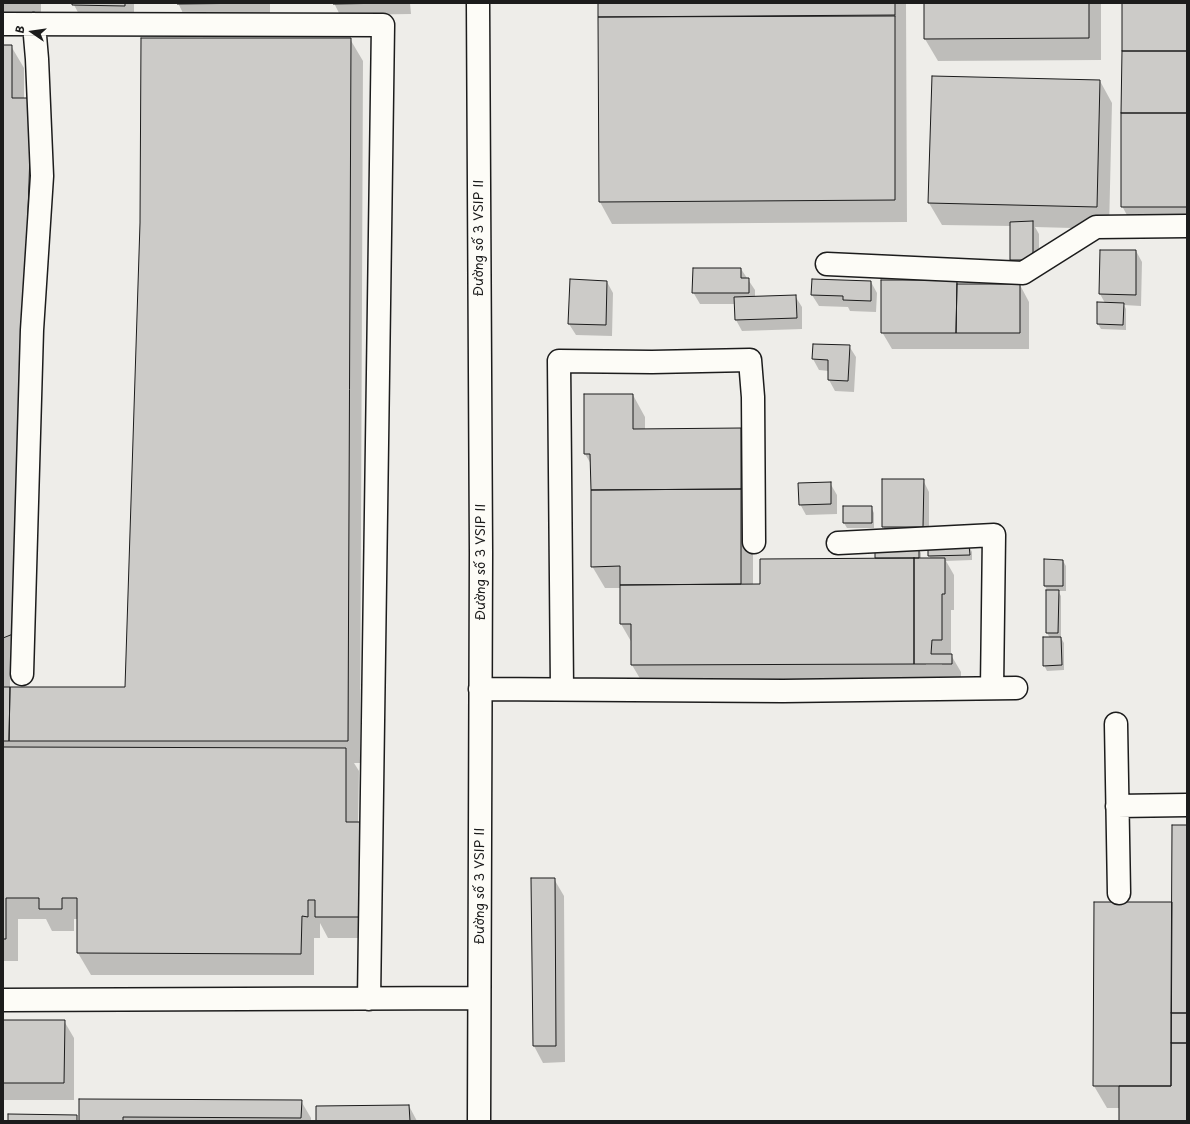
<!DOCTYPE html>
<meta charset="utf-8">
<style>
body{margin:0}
#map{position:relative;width:1190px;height:1124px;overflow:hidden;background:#fdfcf7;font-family:"Playpen Sans",sans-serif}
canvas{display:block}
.frame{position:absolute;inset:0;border:4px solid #1c1c1c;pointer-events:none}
.north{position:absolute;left:12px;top:12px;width:40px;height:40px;-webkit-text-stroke:3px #fdfcf7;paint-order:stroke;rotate:283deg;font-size:11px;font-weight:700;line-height:16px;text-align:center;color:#1c1c1c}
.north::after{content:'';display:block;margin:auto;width:14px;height:18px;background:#1c1c1c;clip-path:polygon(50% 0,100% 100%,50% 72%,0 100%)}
</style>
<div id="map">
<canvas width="1190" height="1124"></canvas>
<div class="frame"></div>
<div class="north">B</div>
</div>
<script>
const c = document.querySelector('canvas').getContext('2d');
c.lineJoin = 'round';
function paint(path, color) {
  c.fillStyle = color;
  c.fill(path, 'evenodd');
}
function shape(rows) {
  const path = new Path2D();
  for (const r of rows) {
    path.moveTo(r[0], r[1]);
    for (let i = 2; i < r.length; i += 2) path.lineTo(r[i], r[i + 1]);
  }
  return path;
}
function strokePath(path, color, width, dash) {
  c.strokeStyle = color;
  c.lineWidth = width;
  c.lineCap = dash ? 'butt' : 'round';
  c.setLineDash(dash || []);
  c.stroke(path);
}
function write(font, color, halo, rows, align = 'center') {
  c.font = font + ' "Playpen Sans",sans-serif';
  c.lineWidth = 3;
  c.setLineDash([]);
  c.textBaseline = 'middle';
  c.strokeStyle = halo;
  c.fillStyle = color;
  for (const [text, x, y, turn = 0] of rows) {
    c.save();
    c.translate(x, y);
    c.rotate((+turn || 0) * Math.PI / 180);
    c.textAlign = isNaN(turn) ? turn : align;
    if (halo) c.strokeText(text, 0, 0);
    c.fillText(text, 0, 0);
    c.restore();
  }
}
const built = shape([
 [3,3,1187,3,1187,1121,3,1121]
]);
const shadow = shape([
 [3,3,41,3,41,17,3,17],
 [73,3,134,3,134,22,83,22],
 [178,3,270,3,270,14,184,15],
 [334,3,410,3,411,14,340,15],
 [599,3,906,3,907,222,612,224,600,202],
 [925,3,1101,3,1101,60,938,61,925,39],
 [1123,3,1187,3,1187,228,1134,228,1122,206],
 [350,39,363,61,360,763,354,763,359,771,358,823,360,823,372,845,372,938,328,938,320,923,320,938,314,938,314,975,91,975,78,953,78,919,74,919,74,931,52,931,46,919,18,919,18,961,3,961,3,46,11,46,24,68,24,99,44,120,25,656,10,662,10,688,126,688],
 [1100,81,1112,103,1109,229,1035,227,1039,234,1039,265,1017,271,1011,260,1011,226,942,225,929,203],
 [1136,251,1142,262,1141,306,1124,305,1126,309,1126,330,1101,329,1098,324,1105,303,1100,294],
 [741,269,755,290,755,297,795,296,802,307,802,329,742,331,736,320,735,304,700,304,693,292],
 [813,280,871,282,877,293,876,312,850,311,848,307,819,306,812,295],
 [956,281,959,285,1020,285,1029,302,1029,349,892,349,882,332],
 [607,282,613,293,612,336,576,335,569,324],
 [849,346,856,357,854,392,835,391,829,380,829,371,819,370,813,359],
 [633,395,645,417,645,430,740,429,753,451,753,585,761,585,877,559,876,558,918,548,921,553,921,559,931,559,929,556,969,546,972,552,972,560,946,561,954,575,954,610,951,610,951,655,961,672,961,680,645,687,632,665,632,643,621,624,621,588,605,588,592,566,591,464,585,454],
 [926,663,942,663,942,665,926,665],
 [923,480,929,492,929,537,889,537,883,526],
 [830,483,837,495,837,514,806,515,800,504],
 [844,507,871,507,874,513,874,528,847,528,844,523],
 [1063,561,1066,566,1066,591,1058,591,1061,596,1061,638,1064,643,1064,670,1047,671,1044,665,1050,638,1047,633,1047,590,1045,586],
 [1187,826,1187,1121,1120,1121,1120,1108,1107,1108,1094,1086,1095,903,1173,903],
 [532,879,554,879,564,896,565,1062,543,1063,534,1046],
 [3,1021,64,1021,74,1038,74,1100,3,1100],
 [80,1100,301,1101,311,1118,311,1121,80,1121],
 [409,1106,417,1121,317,1121]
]);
const building = shape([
 [72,3,125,3,125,6,72,5,72,3],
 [177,3,264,3,177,4,177,3],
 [333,3,394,3,333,4,333,3],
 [598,3,895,3,895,15,598,17,598,3],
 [924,3,1089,3,1089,38,924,39,924,3],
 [1122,3,1187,3,1187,51,1122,51,1122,3],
 [895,16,895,200,599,202,598,17,895,16],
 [141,38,351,38,348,741,9,741,10,687,125,687,140,223,141,38],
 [3,45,12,45,12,98,32,98,13,634,3,638,3,45],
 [1122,51,1187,51,1187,113,1121,113,1122,51],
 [932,76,1100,80,1097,207,928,203,932,76],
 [1121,113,1187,113,1187,207,1121,207,1121,113],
 [1033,221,1033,253,1024,260,1010,260,1010,222,1033,221],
 [1100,250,1136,250,1136,295,1099,294,1100,250],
 [693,268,741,268,741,278,749,278,749,293,692,293,693,268],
 [570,279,607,281,606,325,568,324,570,279],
 [812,279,871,281,871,301,843,300,843,296,811,295,812,279],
 [881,280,957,280,956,333,881,333,881,280],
 [957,284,1020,284,1020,333,956,333,957,284],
 [796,295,797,318,735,320,734,297,796,295],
 [1097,302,1124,303,1123,325,1097,324,1097,302],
 [813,344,850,345,848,381,828,380,828,360,812,359,813,344],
 [584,394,633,394,633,429,741,428,741,489,591,490,590,454,584,454,584,394],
 [882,479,924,479,923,527,882,527,882,479],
 [831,482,831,504,799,505,798,483,831,482],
 [741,489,741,584,620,585,620,566,591,567,591,490,741,489],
 [843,506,872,506,872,523,843,523,843,506],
 [969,545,970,555,928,556,928,546,969,545],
 [875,547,919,547,919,558,875,558,875,547],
 [914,558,945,558,945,594,942,594,942,640,932,640,931,654,952,654,952,664,914,664,914,558],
 [914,558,914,664,631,665,631,624,620,624,620,585,760,584,760,559,914,558],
 [1044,559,1063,560,1063,586,1044,586,1044,559],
 [1046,590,1059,590,1058,633,1046,633,1046,590],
 [1043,637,1061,637,1062,665,1043,666,1043,637],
 [3,687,10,687,9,741,3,741,3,687],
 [3,747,346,748,346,822,360,822,360,917,315,917,315,900,308,900,308,917,302,916,301,954,77,953,77,898,62,898,62,909,39,909,39,898,6,898,6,939,3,939,3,747],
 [1172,825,1187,825,1187,1013,1171,1013,1172,825],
 [531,878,555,878,556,1046,533,1046,531,878],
 [1094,902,1172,902,1171,1086,1093,1086,1094,902],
 [1171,1013,1187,1013,1187,1043,1171,1043,1171,1013],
 [3,1020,65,1020,64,1083,3,1083,3,1020],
 [1171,1043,1187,1043,1187,1121,1119,1121,1119,1086,1171,1086,1171,1043],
 [79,1099,302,1100,301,1118,123,1117,123,1121,79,1121,79,1099],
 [409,1105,410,1121,316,1121,316,1106,409,1105],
 [8,1114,77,1115,77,1121,8,1121,8,1114]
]);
const minor = shape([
 [478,3,481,553,479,1121],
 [3,24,383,25,369,999],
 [827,264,1023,273,1096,227,1187,226],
 [838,543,994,535,992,688],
 [22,674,32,330,42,176,37,59,34,24],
 [480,689,783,691,1016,688],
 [562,689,559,361,652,362,750,360,753,397,754,542],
 [1116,724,1119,893],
 [1117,806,1187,805],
 [3,1000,479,998]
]);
const streetNames = [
 ["Đường số 3 VSIP II",479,238,-90],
 ["Đường số 3 VSIP II",481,562,-90],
 ["Đường số 3 VSIP II",480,886,-90]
];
paint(built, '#eeede9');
paint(shadow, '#0003');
paint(building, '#cccbc8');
strokePath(building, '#1c1c1c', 1);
strokePath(minor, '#1c1c1c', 25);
strokePath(minor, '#fdfcf7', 22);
write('13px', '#1c1c1c', '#fdfcf7', streetNames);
</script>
